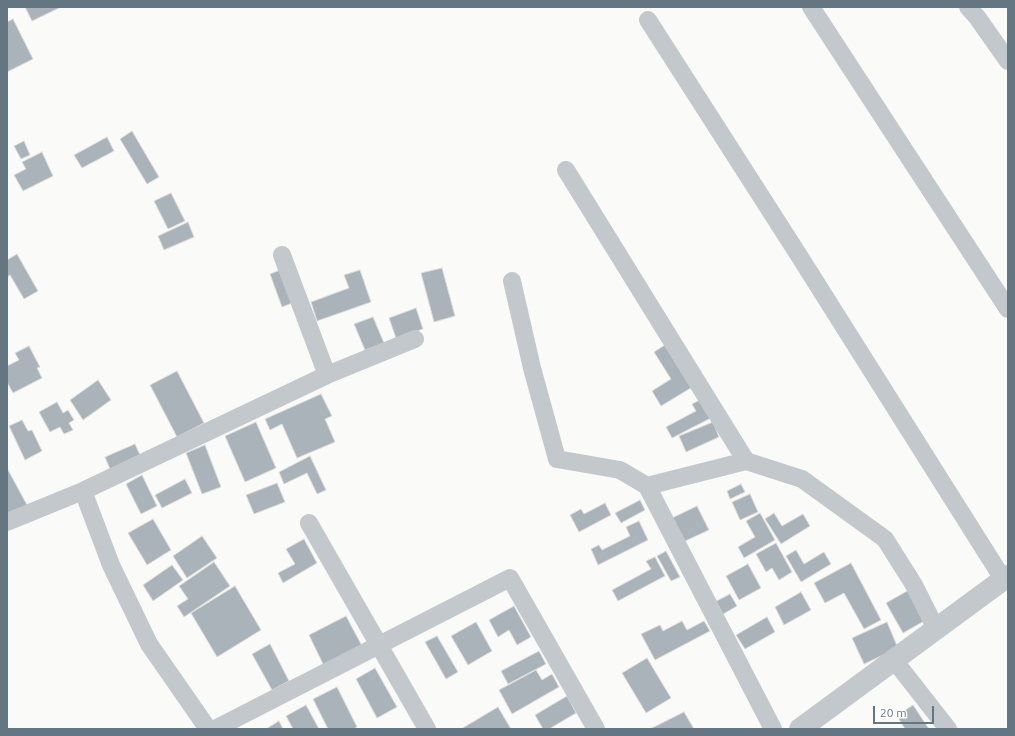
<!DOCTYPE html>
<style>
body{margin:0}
#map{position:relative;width:1015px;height:736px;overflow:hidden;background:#fafaf8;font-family:Ubuntu,sans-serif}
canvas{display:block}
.frame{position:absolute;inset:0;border:8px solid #657683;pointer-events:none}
.scale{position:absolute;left:873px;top:706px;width:61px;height:18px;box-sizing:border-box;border:2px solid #657683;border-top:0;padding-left:5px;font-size:12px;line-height:14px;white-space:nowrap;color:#657683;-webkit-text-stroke:3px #fff;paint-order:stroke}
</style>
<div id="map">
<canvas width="1015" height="736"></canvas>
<div class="frame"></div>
<div class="scale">20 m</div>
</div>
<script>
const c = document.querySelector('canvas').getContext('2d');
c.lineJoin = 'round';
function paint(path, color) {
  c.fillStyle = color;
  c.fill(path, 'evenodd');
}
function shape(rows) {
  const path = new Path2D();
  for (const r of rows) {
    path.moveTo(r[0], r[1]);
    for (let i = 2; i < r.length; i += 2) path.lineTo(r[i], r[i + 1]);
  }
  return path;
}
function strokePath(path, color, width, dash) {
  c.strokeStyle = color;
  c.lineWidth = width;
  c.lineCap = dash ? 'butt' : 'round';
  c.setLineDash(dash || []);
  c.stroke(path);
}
const building = shape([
 [25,7,61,7,32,21,25,7],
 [13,19,33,59,7,72,7,22,13,19],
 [132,131,159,177,147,184,120,139,132,131],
 [107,137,114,151,82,168,74,155,107,137],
 [24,141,30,155,21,159,14,146,24,141],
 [42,152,53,176,23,191,14,175,26,169,22,162,42,152],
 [171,193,185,221,168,229,154,201,171,193],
 [188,222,194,237,164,250,158,236,188,222],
 [17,254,38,291,24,299,10,275,7,277,7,260,17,254],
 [442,268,455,316,434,322,421,273,442,268],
 [283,269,295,302,282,307,270,274,283,269],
 [360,270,371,302,317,321,311,302,349,288,344,275,360,270],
 [416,308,423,329,396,338,389,318,416,308],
 [373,317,384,343,365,350,354,324,373,317],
 [668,343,694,386,661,406,652,391,671,379,654,352,668,343],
 [29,346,40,367,37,368,42,378,13,393,7,382,7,366,19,360,15,353,29,346],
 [177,371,204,423,177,437,150,385,177,371],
 [98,380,111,400,83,420,70,400,98,380],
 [321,394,332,416,325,419,335,442,297,458,282,424,270,430,265,419,321,394],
 [702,399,711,418,672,438,666,427,696,411,692,404,702,399],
 [57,402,63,413,68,410,74,420,69,423,73,430,64,434,60,427,50,432,39,412,57,402],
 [22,420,28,431,32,430,42,451,25,460,9,426,22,420],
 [256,422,276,468,245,482,225,436,256,422],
 [713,422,719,437,686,452,679,436,713,422],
 [135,444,140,455,110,469,105,457,135,444],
 [205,445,221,487,202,494,186,453,205,445],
 [310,456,326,490,317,494,307,473,284,484,279,472,310,456],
 [7,468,27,505,7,516,7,468],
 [142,475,157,506,141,514,126,484,142,475],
 [185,479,192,493,162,508,155,495,185,479],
 [277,483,285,502,254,514,246,495,277,483],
 [741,484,745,492,730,499,727,491,741,484],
 [750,494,758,512,740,520,732,502,750,494],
 [640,500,645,510,621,523,615,513,640,500],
 [605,503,611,515,579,532,570,515,581,509,584,514,605,503],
 [697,506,709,530,683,542,672,518,697,506],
 [760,513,775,540,744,558,738,547,755,537,746,521,760,513],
 [774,513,782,526,803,514,810,526,781,544,765,519,774,513],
 [153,519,171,550,147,565,128,533,153,519],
 [639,521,648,540,598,565,591,549,599,545,602,550,630,536,626,527,639,521],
 [202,536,217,558,187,578,173,556,202,536],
 [304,539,317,563,283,583,278,573,295,564,286,549,304,539],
 [776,543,792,572,779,580,772,568,766,572,756,554,776,543],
 [796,550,804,564,824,552,831,564,801,582,786,556,796,550],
 [666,551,680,577,671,581,657,556,666,551],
 [655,557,665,576,618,601,612,590,651,569,646,561,655,557],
 [214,562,230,586,184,617,177,606,188,599,179,586,214,562],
 [851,563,881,620,864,629,844,593,825,603,814,583,851,563],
 [748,564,761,588,739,600,726,576,748,564],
 [172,565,183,580,153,601,143,585,172,565],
 [235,586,261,630,217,657,191,613,235,586],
 [909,590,926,620,903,633,886,603,909,590],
 [801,592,811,610,784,625,775,607,801,592],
 [730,594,737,606,718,617,711,604,730,594],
 [514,606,531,637,517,645,509,630,498,637,489,620,514,606],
 [346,616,362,646,324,666,309,635,346,616],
 [767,617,775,632,745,649,736,635,767,617],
 [682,621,687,630,704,621,710,631,655,660,641,634,660,625,663,631,682,621],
 [476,622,492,651,468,665,451,636,476,622],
 [887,622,898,648,864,664,852,638,887,622],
 [437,636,458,672,446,679,425,642,437,636],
 [270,644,289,681,272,690,252,654,270,644],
 [539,651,546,664,508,684,501,671,539,651],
 [647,658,671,698,646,713,622,673,647,658],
 [375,668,397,707,377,718,356,679,375,668],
 [536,670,542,680,552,674,559,687,512,714,499,690,536,670],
 [337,687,357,727,354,729,328,729,313,699,337,687],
 [567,696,576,713,549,729,543,729,535,715,567,696],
 [306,705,319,729,293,729,286,716,306,705],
 [913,705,929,729,905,729,897,716,913,705],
 [498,707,511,729,461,729,498,707],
 [684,712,694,729,650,729,684,712],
 [279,721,283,729,266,729,279,721]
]);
const minor = shape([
 [811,7,1008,309],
 [968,7,977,17,1008,61],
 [648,20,798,254,1003,579],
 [566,170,746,461],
 [282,255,327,375],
 [512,281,532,368,557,459,620,470,647,486,773,729],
 [647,486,746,461,802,479,885,539,914,585,936,629],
 [83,491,111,565,149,644,208,729],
 [7,522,83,491,327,375,415,339],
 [309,523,427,729],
 [894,660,948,729],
 [215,729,510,578,596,729]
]);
const tertiary = shape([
 [800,729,1008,576]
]);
paint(building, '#aab3b9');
strokePath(building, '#dcdcda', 1);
strokePath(minor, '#c3c8cc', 18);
strokePath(tertiary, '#c3c8cc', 22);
</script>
